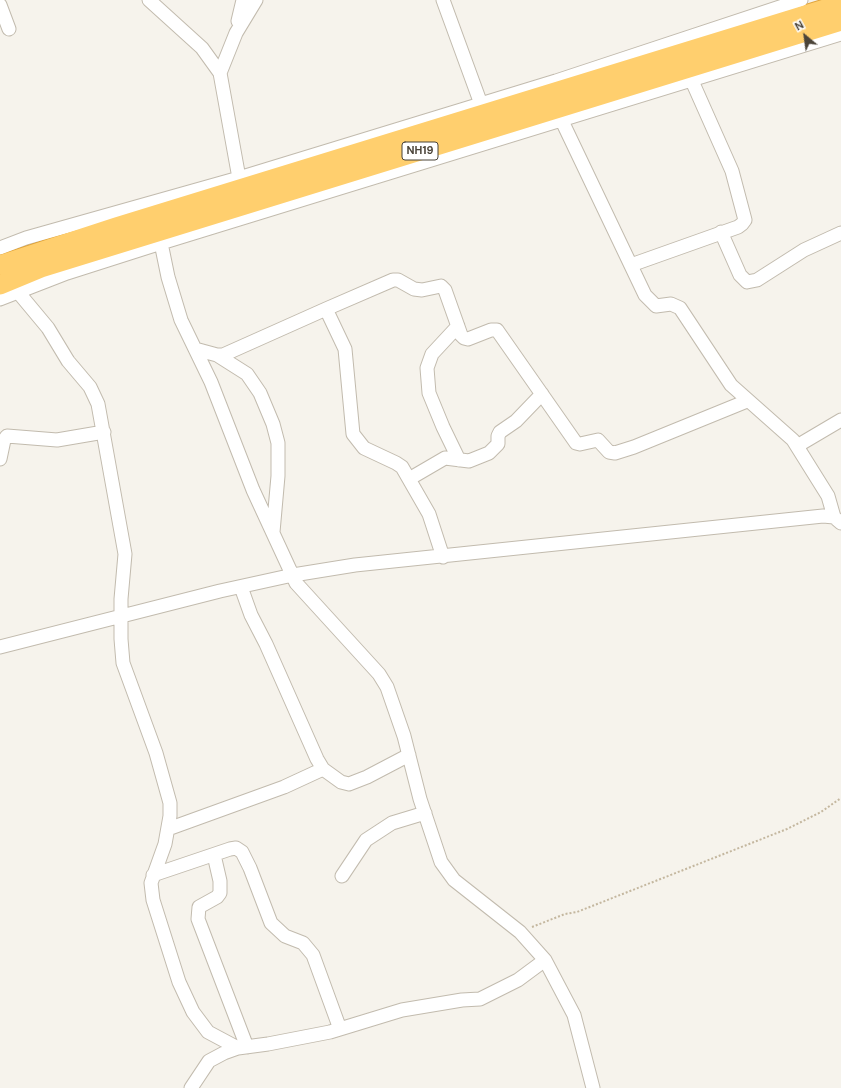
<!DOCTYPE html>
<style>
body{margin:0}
#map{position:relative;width:841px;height:1088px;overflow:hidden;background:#f6f3ec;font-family:"DM Sans",sans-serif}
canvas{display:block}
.north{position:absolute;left:785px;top:16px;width:40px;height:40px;-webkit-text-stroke:3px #fff;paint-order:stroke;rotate:331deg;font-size:11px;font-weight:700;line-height:16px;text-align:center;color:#4b4439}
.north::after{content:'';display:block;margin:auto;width:14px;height:18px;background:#4b4439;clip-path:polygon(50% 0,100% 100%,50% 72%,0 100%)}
</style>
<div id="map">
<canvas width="841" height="1088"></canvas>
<div class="north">N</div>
</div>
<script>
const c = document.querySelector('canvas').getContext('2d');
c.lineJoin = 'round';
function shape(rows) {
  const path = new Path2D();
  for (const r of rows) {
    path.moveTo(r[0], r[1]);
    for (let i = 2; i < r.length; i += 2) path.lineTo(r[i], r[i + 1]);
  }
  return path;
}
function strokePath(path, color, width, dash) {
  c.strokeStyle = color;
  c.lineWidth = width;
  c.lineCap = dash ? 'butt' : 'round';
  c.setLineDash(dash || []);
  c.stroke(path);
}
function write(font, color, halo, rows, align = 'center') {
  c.font = font + ' "DM Sans",sans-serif';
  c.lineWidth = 4;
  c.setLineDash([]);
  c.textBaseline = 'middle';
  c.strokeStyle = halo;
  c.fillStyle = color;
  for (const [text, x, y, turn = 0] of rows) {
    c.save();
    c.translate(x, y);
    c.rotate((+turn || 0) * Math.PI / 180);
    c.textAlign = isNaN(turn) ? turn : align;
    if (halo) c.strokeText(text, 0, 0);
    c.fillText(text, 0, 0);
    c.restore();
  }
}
const path = shape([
 [532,927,565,914,577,912,787,829,821,812,841,798]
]);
const minor = shape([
 [149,0,202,48,220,73,239,178],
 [443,0,481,104],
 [0,5,9,29],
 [238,21,243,0],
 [220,73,236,33,256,0],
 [562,121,645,295,656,306,671,304,680,308,731,385,793,440,828,496,834,517],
 [721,232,740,275,747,282,757,280,804,250,841,233],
 [161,243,168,277,181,320,211,382,253,490,296,583,379,674,387,687,404,736,420,799,441,862,454,880,520,932,545,960,574,1015,593,1088],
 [0,248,26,238,239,178,556,81,801,0],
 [631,265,738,227,742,224,745,220,732,171,692,81],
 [18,292,48,328,68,361,90,387,98,404,125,554,121,599,121,639,123,663,156,753,170,803,170,816,165,844,151,883,153,900,179,982,193,1012,208,1032,238,1048],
 [0,299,67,273,161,243,841,34],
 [326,309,345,349,353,434,364,448,396,463,402,467,429,514,443,557],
 [458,326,432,354,427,368,429,393,443,427,459,460],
 [195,349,217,355,223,355,326,309,393,280,398,280,414,289,422,290,441,286,445,290,461,335,464,338,468,339,491,330,497,330,576,443,580,444,598,440,609,452,615,453,634,447,747,401],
 [217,355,247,374,260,393,273,424,278,443,278,476,273,532],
 [797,446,841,420],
 [0,459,4,440,7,436,57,440,104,432],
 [409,479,445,458,469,461,489,453,498,444,498,436,500,432,516,421,542,394],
 [241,587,251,615,266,644,317,759,323,769,341,782,349,784,367,777,409,755],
 [0,647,220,591,293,575,355,565,823,516,834,517,841,523],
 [168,829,284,787,323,769],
 [214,855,220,881,220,893,217,897,199,907,198,919,247,1047],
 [153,875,230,849,236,848,242,852,250,868,271,923,285,936,303,943,313,955,340,1029],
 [342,876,366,840,392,823,425,813],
 [191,1088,209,1061,224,1053,238,1048,268,1044,330,1032,402,1010,462,1000,480,999,518,980,545,960]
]);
const highway = shape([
 [0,265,116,227,841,4],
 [0,285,41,268,841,21]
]);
const shields = [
 [420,151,36]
];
const shieldNames = [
 ["NH19",420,151]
];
strokePath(minor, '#c2bbae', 15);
strokePath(highway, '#e0a43c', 21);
strokePath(path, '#c4b79f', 2, [2, 2]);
strokePath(minor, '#fff', 13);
strokePath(highway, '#ffcf6e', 19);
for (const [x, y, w] of shields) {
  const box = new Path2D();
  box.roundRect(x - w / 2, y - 9, w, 18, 3);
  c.fillStyle = '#fff';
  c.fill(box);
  strokePath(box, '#4b4439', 1);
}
write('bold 11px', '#4b4439', null, shieldNames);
</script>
